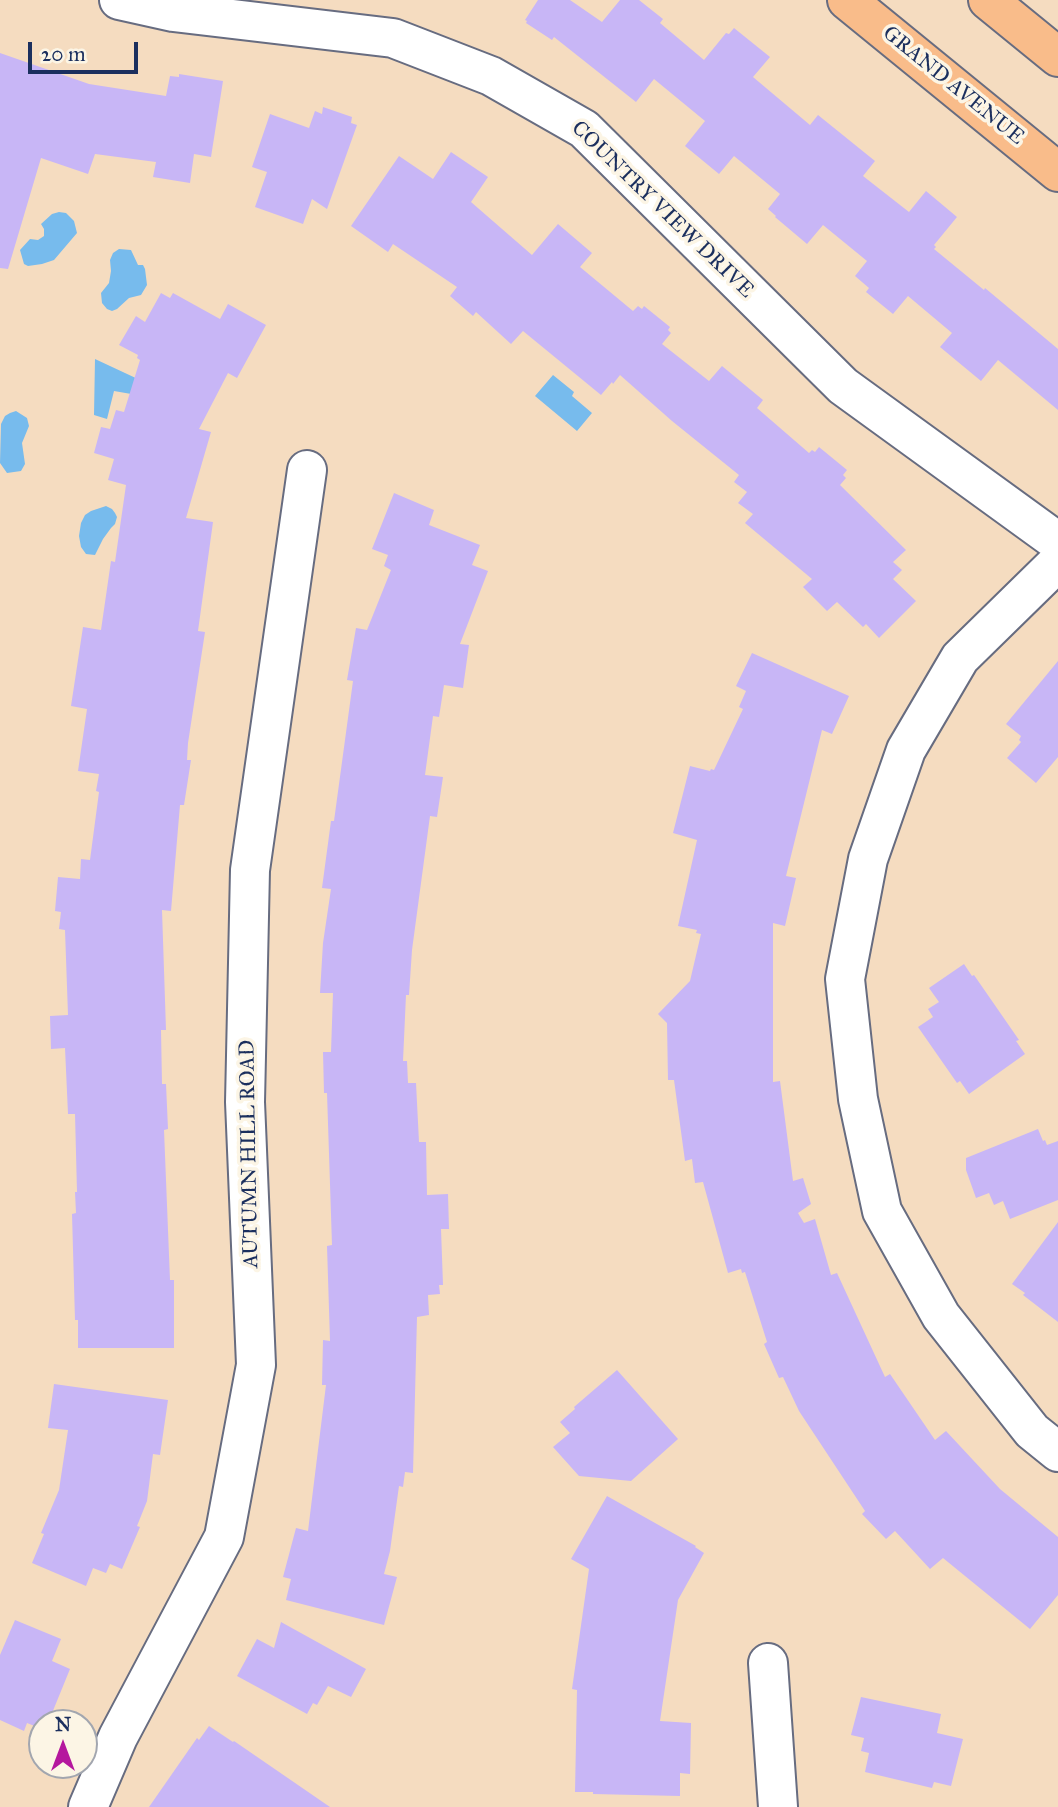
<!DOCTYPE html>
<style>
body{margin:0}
#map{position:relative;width:1058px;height:1807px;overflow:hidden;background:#f5dcc0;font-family:"IM FELL Great Primer",serif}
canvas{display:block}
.north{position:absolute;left:28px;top:1709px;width:70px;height:70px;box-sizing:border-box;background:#fcf5e5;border:2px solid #a2a6af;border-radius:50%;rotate:0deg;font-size:19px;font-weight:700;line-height:28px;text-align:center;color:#1b2f5e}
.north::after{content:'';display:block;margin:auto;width:24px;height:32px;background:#b5179e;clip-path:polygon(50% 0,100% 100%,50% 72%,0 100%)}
.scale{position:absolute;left:28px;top:42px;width:110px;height:32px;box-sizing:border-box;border:4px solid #1b2f5e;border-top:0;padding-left:9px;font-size:21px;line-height:24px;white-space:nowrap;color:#1b2f5e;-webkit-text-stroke:5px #fcf5e5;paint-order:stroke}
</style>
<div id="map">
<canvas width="1058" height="1807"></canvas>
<div class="north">N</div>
<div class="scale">20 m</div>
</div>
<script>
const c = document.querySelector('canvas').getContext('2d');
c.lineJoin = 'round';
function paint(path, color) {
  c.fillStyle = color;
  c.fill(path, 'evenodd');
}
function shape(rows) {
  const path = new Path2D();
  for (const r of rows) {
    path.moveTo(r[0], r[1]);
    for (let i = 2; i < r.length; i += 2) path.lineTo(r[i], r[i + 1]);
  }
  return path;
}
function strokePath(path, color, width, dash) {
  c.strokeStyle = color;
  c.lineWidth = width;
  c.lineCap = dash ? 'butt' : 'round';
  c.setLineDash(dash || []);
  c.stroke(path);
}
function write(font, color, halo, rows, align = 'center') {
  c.font = font + ' "IM FELL Great Primer",serif';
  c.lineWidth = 7;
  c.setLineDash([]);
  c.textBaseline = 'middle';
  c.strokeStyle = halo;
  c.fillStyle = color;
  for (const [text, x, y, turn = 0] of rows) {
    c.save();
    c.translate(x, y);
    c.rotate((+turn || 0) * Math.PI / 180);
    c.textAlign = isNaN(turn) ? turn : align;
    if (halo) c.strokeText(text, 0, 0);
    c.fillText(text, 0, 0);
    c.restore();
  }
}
const water = shape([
 [59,212,66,213,74,221,77,233,54,260,42,264,28,266,24,264,20,250,30,239,38,240,44,236,44,229,41,224,52,214],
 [119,249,131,250,138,265,143,265,145,269,147,285,141,295,129,298,117,309,112,311,107,309,102,303,101,293,109,283,111,271,110,260,113,253],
 [95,359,140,380,137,395,114,391,107,419,94,415],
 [553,375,574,392,572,396,592,413,577,431,535,396],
 [16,411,27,418,29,426,22,443,25,464,21,471,7,473,0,463,1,424,5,416,10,413],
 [106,506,112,509,115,513,117,517,115,524,111,528,103,539,95,555,86,554,81,547,79,536,81,523,85,515,91,511]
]);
const building = shape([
 [538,0,570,0,602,22,620,0,639,0,663,19,660,23,704,60,726,33,729,34,734,28,770,57,753,77,810,125,818,115,875,161,863,176,909,212,926,191,957,217,934,245,936,247,934,249,984,290,985,288,1058,349,1058,410,998,360,981,381,940,347,952,333,908,296,893,314,866,292,869,288,855,276,867,261,823,225,807,244,775,217,776,216,768,209,780,194,734,156,719,174,685,146,705,121,654,79,636,102,554,37,552,40,526,23,527,21,525,20],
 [0,53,89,84,166,96,170,76,179,77,179,74,223,81,211,157,194,154,190,183,153,177,156,162,95,154,88,174,41,158,8,269,0,268],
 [323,107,352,117,351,123,357,125,327,209,312,199,303,224,255,207,267,172,252,167,270,114,309,128,315,111,322,114],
 [451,152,488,177,471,202,532,255,558,224,592,253,580,267,633,311,638,306,642,309,644,306,670,327,668,330,671,333,662,344,709,381,722,366,763,400,757,408,809,453,812,450,815,452,819,447,847,470,843,475,846,478,840,485,906,550,893,562,902,570,893,579,916,601,879,638,866,624,863,627,837,602,827,611,803,587,812,579,745,523,753,514,738,503,747,492,734,482,739,475,672,421,620,375,613,384,612,382,601,395,523,331,511,344,476,312,473,316,450,296,457,287,393,244,388,252,351,226,399,156,433,179],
 [161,293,170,298,173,293,220,319,228,304,266,325,237,378,228,373,199,429,211,432,186,518,213,522,198,631,205,632,188,743,187,760,191,760,184,805,180,805,171,911,162,910,166,1030,161,1030,162,1084,166,1084,168,1129,164,1130,170,1280,174,1280,174,1348,78,1348,78,1320,75,1320,72,1214,76,1213,75,1192,77,1192,75,1114,68,1114,65,1048,51,1049,50,1016,68,1015,65,930,59,929,61,912,55,911,58,877,80,879,81,859,90,860,99,792,96,791,99,774,78,771,87,709,71,706,83,627,101,630,111,561,115,562,126,485,108,480,114,459,94,453,101,427,110,429,116,410,124,412,140,360,137,358,138,355,119,345,136,316,145,322],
 [394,493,434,510,429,525,480,545,472,565,488,571,460,644,469,645,463,688,444,685,439,717,433,716,425,775,443,777,437,817,430,816,412,950,409,995,406,995,403,1061,407,1061,408,1083,416,1083,419,1142,426,1142,427,1195,448,1194,449,1229,441,1229,443,1285,439,1285,440,1294,428,1295,429,1315,417,1317,413,1473,405,1472,403,1487,399,1486,390,1551,384,1574,397,1577,384,1625,286,1600,291,1579,283,1577,296,1528,308,1531,326,1385,322,1385,323,1340,330,1341,327,1246,332,1245,327,1093,324,1093,323,1052,331,1052,333,993,320,993,323,943,331,889,322,888,331,821,334,821,353,681,347,680,356,628,367,630,391,570,384,566,388,555,372,549],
 [752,653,849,696,832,734,822,730,786,876,796,878,785,926,773,923,773,1082,780,1081,793,1181,803,1178,811,1204,798,1213,804,1223,815,1219,831,1275,837,1273,885,1377,890,1374,935,1440,946,1431,1000,1489,1058,1537,1058,1595,1030,1629,943,1558,930,1569,895,1531,886,1539,862,1514,865,1511,799,1411,783,1377,779,1378,764,1344,767,1342,745,1272,742,1273,741,1269,728,1273,703,1182,695,1183,692,1159,685,1161,674,1080,668,1080,667,1023,658,1014,690,981,701,934,696,933,697,930,678,926,697,840,673,833,690,766,710,771,711,769,714,770,743,709,739,707,746,691,736,686],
 [1058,661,1058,757,1036,783,1007,758,1021,742,1019,740,1021,736,1006,724],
 [964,964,972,976,974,975,1019,1040,1016,1041,1025,1054,969,1094,960,1081,957,1083,918,1027,933,1017,928,1009,939,1002,929,988],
 [1038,1129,1043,1141,1045,1140,1047,1145,1058,1141,1058,1200,1010,1219,1003,1201,994,1205,989,1193,976,1198,966,1170,966,1158],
 [1058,1222,1058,1322,1023,1295,1025,1293,1012,1284],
 [617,1370,678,1439,631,1481,579,1476,553,1447,570,1433,560,1422,575,1409,574,1407],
 [54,1384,168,1400,160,1455,153,1454,147,1501,137,1526,140,1527,122,1569,110,1564,106,1573,93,1568,86,1586,32,1563,44,1534,41,1533,59,1490,68,1430,48,1428],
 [607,1496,696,1546,695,1547,704,1553,678,1600,660,1721,691,1723,690,1774,680,1773,680,1796,593,1794,593,1792,575,1792,577,1690,572,1689,589,1569,571,1559],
 [15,1620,61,1639,52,1661,70,1669,48,1723,42,1723,42,1729,27,1723,24,1731,0,1720,0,1655],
 [281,1622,366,1669,351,1697,328,1686,317,1705,313,1703,307,1714,237,1676,257,1639,274,1648],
 [861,1697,941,1714,937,1733,963,1739,951,1786,934,1782,932,1788,865,1772,869,1753,861,1751,864,1738,851,1735],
 [209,1726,233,1742,234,1741,330,1807,149,1807,197,1738,199,1740]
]);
const street = shape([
 [119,0,173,12,393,38,491,76,584,129,843,386,1058,542],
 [1058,562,960,658,906,750,868,859,845,979,858,1099,882,1211,941,1316,1032,1431,1058,1452],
 [768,1663,778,1807],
 [88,1807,118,1737,224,1537,256,1365,245,1102,250,870,307,470]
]);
const primary = shape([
 [847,0,1058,172],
 [988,0,1058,57]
]);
const streetNames = [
 ["GRAND AVENUE",953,86,39],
 ["COUNTRY VIEW DRIVE",662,210,44],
 ["AUTUMN HILL ROAD",250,1154,-91]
];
paint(water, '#77bbed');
paint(building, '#c8b6f6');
strokePath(street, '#676c80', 42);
strokePath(primary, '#676c80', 42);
strokePath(street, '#fff', 38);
strokePath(primary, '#f9bc8a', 38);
write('21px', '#1b2f5e', '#fcf5e5', streetNames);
</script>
